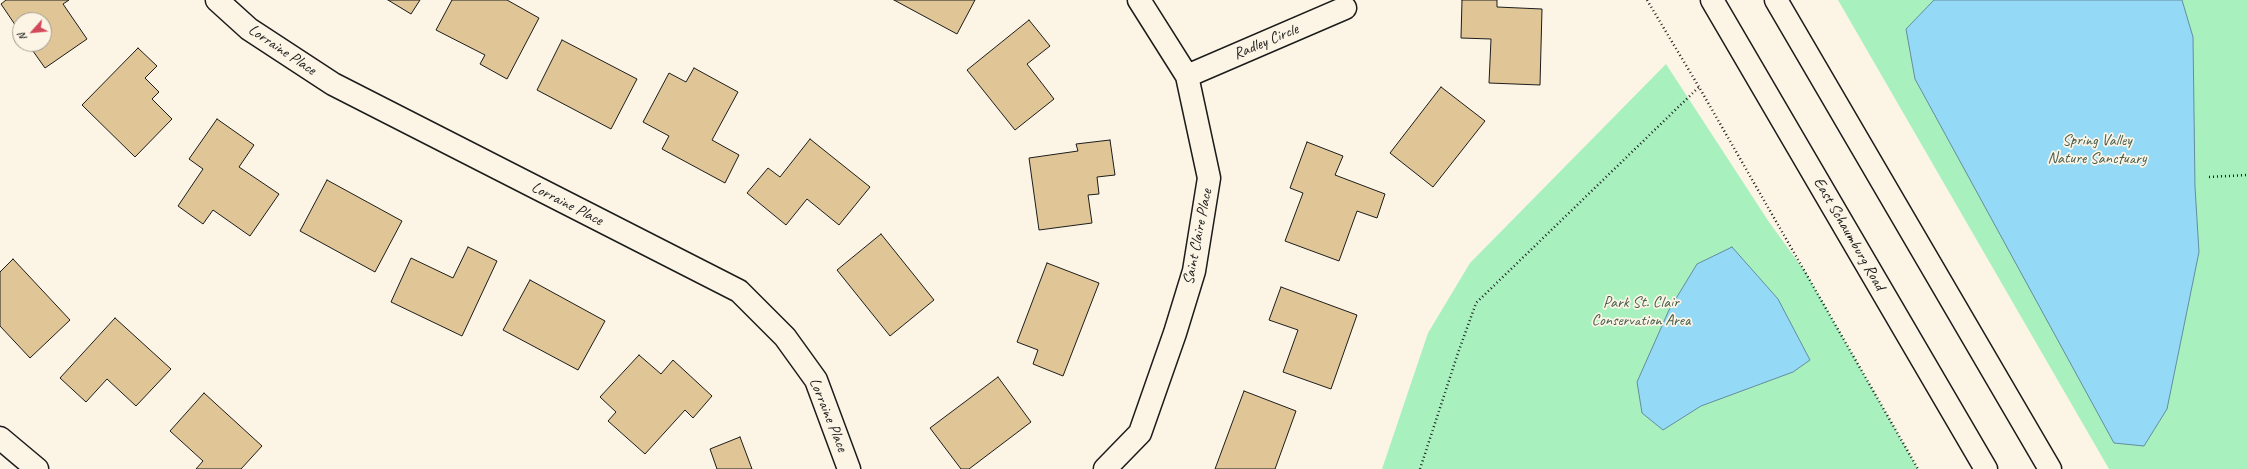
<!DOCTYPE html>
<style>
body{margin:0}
#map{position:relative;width:2247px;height:469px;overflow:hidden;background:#fcf5e5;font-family:Caveat,sans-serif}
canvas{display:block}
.north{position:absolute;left:12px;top:12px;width:40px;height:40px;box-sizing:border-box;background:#fcf5e5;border:1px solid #a29e95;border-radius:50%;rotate:243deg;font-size:11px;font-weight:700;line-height:16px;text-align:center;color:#1c1c1c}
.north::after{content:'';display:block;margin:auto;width:14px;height:18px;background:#d1495b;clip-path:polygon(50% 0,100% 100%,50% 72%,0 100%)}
</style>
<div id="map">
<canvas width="2247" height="469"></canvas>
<div class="north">N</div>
</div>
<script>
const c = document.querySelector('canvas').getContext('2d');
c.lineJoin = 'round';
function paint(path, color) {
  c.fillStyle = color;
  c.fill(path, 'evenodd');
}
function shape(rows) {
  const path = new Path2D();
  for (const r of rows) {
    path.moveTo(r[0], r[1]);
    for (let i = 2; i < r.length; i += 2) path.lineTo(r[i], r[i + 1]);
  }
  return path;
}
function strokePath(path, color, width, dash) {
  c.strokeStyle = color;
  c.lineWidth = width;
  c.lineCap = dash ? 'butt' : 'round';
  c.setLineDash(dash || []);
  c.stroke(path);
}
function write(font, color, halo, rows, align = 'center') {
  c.font = font + ' Caveat,sans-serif';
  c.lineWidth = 3.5;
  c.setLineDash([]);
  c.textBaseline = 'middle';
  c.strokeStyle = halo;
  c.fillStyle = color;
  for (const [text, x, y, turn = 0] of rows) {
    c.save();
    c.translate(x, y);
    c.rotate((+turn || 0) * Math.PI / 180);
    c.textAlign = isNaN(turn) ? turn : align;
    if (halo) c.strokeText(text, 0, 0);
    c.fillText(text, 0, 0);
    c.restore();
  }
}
const green = shape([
 [1838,0,2247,0,2247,469,2109,469],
 [1666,64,1769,222,1806,273,1918,469,1382,469,1428,333,1470,263]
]);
const water = shape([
 [1934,0,2182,0,2193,37,2195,187,2199,252,2167,409,2144,446,2114,443,1915,79,1906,29,1934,0],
 [1732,247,1778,299,1810,360,1793,372,1701,406,1663,430,1642,413,1637,382,1669,310,1697,264,1732,247]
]);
const building = shape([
 [6,0,69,0,63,4,87,39,45,68,28,44,44,44,44,20,20,20,20,32,1,4,6,0],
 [388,0,420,0,411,14,388,0],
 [452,0,507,0,539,18,507,79,480,64,485,55,436,30,452,0],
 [894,0,975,0,957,34,894,0],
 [1462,0,1497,0,1497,7,1542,9,1540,85,1489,83,1491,39,1461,38,1462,0],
 [1029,20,1050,46,1027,64,1054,99,1015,130,967,70,1029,20],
 [562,40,637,79,611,129,537,90,562,40],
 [138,48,157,66,145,78,159,92,152,99,172,119,135,157,82,105,138,48],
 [694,68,738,92,712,140,739,155,725,183,662,149,669,136,643,122,669,73,686,82,694,68],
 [1441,87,1485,121,1433,187,1390,153,1441,87],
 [217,119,254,145,239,167,279,194,250,236,213,210,203,224,178,206,203,169,189,159,217,119],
 [810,139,870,187,839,225,807,199,786,225,747,193,768,168,780,177,810,139],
 [1110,140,1115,175,1097,177,1099,194,1088,195,1092,223,1039,230,1029,158,1078,151,1076,144,1110,140],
 [1307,142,1343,156,1335,175,1385,194,1377,218,1357,211,1339,261,1285,241,1303,193,1290,188,1307,142],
 [327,180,402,221,375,272,300,231,327,180],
 [881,234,934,300,890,336,837,270,881,234],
 [468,247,497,261,462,336,391,302,411,258,453,278,468,247],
 [13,259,70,320,30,358,0,326,0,272,13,259],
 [1047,263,1099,283,1063,376,1033,364,1038,350,1017,342,1047,263],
 [530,280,605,321,578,370,503,330,530,280],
 [1281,287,1357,315,1331,389,1283,372,1298,330,1269,320,1281,287],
 [115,318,171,369,136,406,107,379,86,402,60,378,115,318],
 [639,355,661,374,673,360,712,396,693,418,685,410,645,454,608,421,616,412,600,397,639,355],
 [998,377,1031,422,969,469,961,469,930,428,998,377],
 [1244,391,1296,411,1275,469,1215,469,1244,391],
 [204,393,262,446,241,469,196,469,203,461,170,431,204,393],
 [740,437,752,469,717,469,710,449,740,437]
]);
const path = shape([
 [1647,0,1699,87],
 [2209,177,2247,175],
 [1420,469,1457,356,1476,303,1699,87,1918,469]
]);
const minor = shape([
 [217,0,249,29,333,84,739,291,785,337,816,380,849,469],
 [1187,76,1345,8],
 [0,438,37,469],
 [1105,469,1140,433,1175,333,1194,271,1209,178,1187,76,1139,0]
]);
const major = shape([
 [1712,0,1986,469],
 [1776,0,2050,469]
]);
const streetNames = [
 ["Radley Circle",1266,42,-23],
 ["Lorraine Place",282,50,34],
 ["Lorraine Place",567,204,27],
 ["East Schaumburg Road",1849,234,60],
 ["Saint Claire Place",1198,237,-79],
 ["Lorraine Place",828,415,68]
];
const parkNames = [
 ["Spring Valley",2097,141],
 ["Nature Sanctuary",2097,159],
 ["Park St. Clair",1641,303],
 ["Conservation Area",1641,321]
];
paint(green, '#a8f1bf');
paint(water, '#94d9f5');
strokePath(water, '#648d9e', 1);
paint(building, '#e0c696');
strokePath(building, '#1c1c1c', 1);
strokePath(minor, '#1c1c1c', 25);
strokePath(major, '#1c1c1c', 25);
strokePath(path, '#1c1c1c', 2.5, [1, 3]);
strokePath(minor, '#fcf5e5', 22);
strokePath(major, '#fcf5e5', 22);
write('16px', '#1c1c1c', '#fcf5e5', streetNames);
write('16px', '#465c4d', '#fcf5e5', parkNames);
</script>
